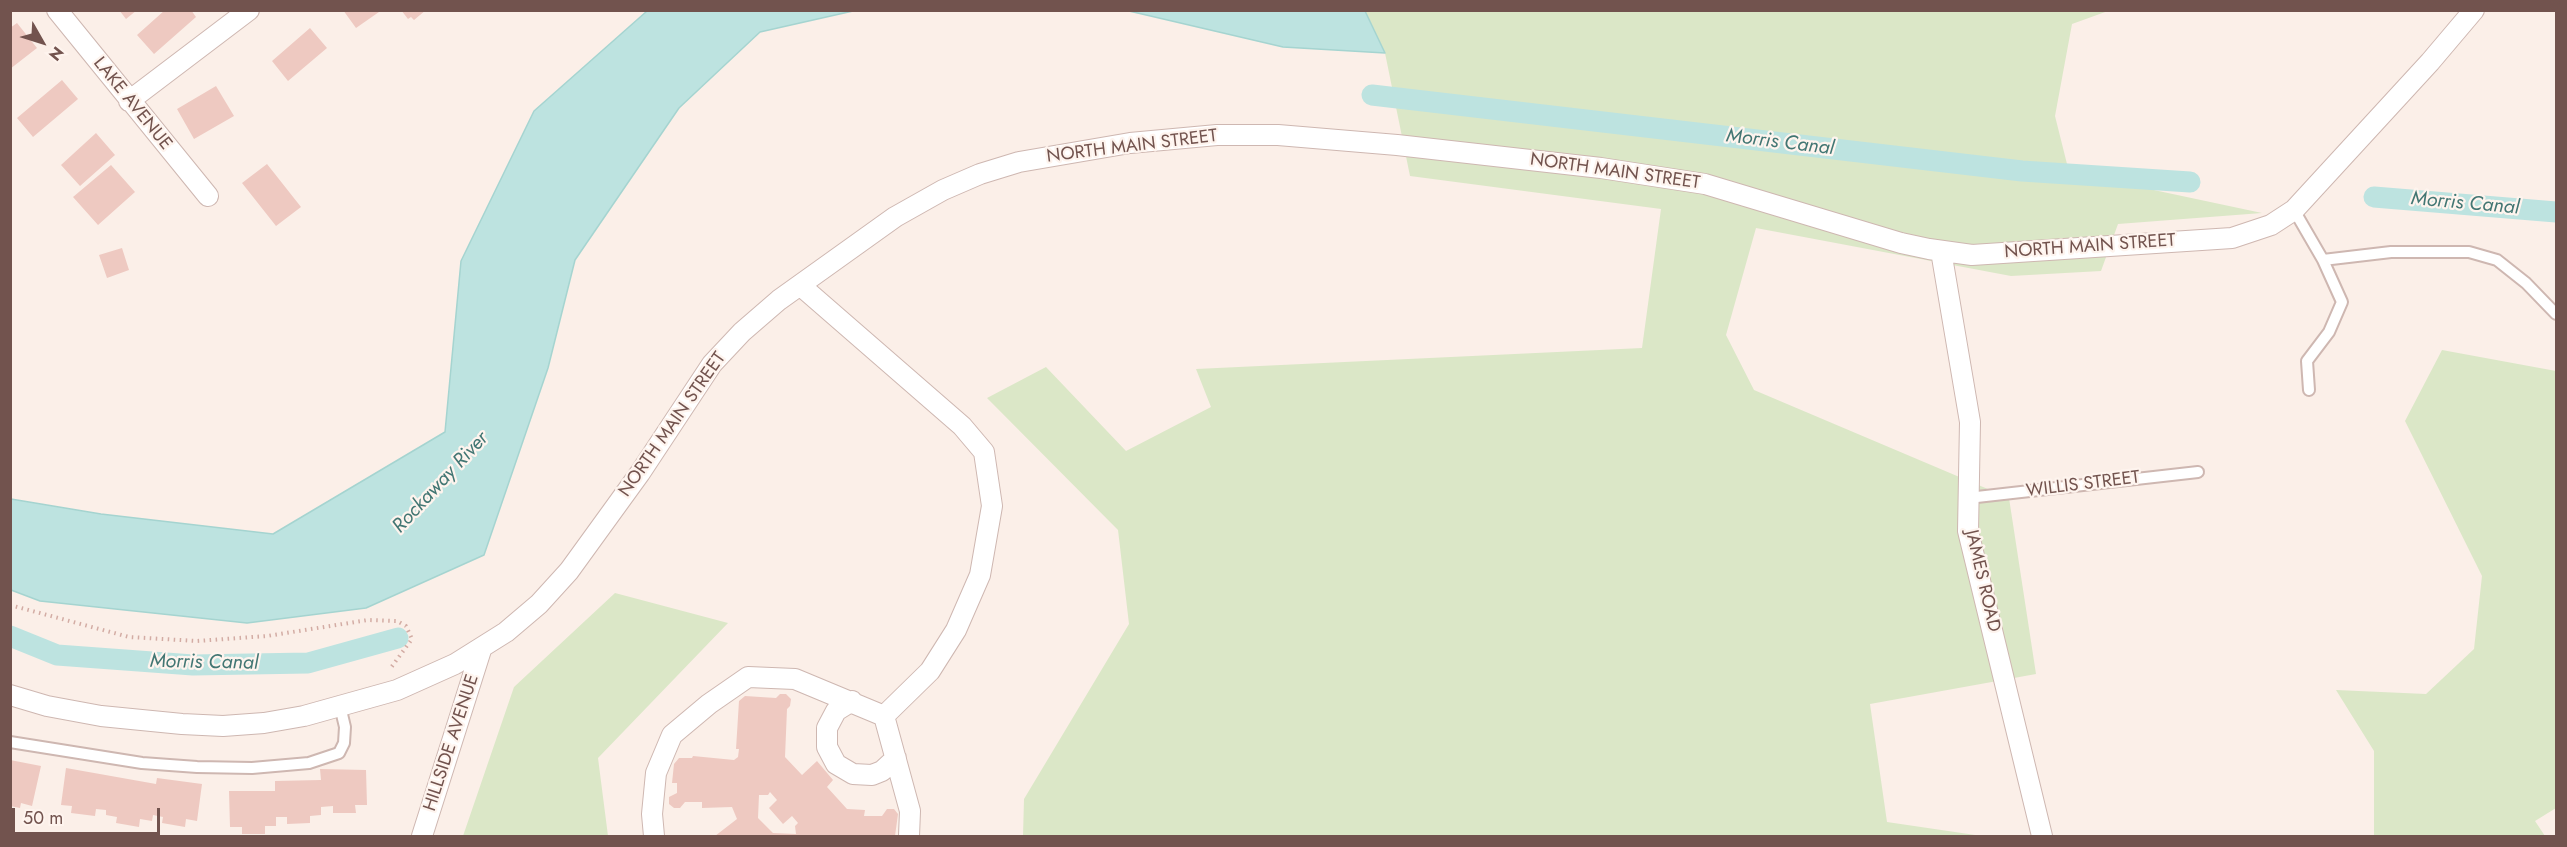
<!DOCTYPE html>
<style>
body{margin:0}
#map{position:relative;width:2567px;height:847px;overflow:hidden;background:#fbefe8;font-family:Jost,sans-serif}
canvas{display:block}
.frame{position:absolute;inset:0;border:12px solid #72534e;pointer-events:none}
.north{position:absolute;left:12px;top:12px;width:60px;height:60px;-webkit-text-stroke:4px #fef4ee;paint-order:stroke;rotate:129deg;font-size:16px;font-weight:700;line-height:24px;text-align:center;color:#72534e}
.north::after{content:'';display:block;margin:auto;width:21px;height:27px;background:#72534e;clip-path:polygon(50% 0,100% 100%,50% 72%,0 100%)}
.scale{position:absolute;left:12px;top:808px;width:148px;height:27px;box-sizing:border-box;border:3px solid #72534e;border-top:0;padding-left:8px;font-size:18px;line-height:21px;white-space:nowrap;color:#72534e;-webkit-text-stroke:4px #fef4ee;paint-order:stroke}
</style>
<div id="map">
<canvas width="2567" height="847"></canvas>
<div class="frame"></div>
<div class="north">N</div>
<div class="scale">50 m</div>
</div>
<script>
const c = document.querySelector('canvas').getContext('2d');
c.lineJoin = 'round';
function paint(path, color) {
  c.fillStyle = color;
  c.fill(path, 'evenodd');
}
function shape(rows) {
  const path = new Path2D();
  for (const r of rows) {
    path.moveTo(r[0], r[1]);
    for (let i = 2; i < r.length; i += 2) path.lineTo(r[i], r[i + 1]);
  }
  return path;
}
function strokePath(path, color, width, dash) {
  c.strokeStyle = color;
  c.lineWidth = width;
  c.lineCap = dash ? 'butt' : 'round';
  c.setLineDash(dash || []);
  c.stroke(path);
}
function write(font, color, halo, rows, align = 'center') {
  c.font = font + ' Jost,sans-serif';
  c.lineWidth = 4.5;
  c.setLineDash([]);
  c.textBaseline = 'middle';
  c.strokeStyle = halo;
  c.fillStyle = color;
  for (const [text, x, y, turn = 0] of rows) {
    c.save();
    c.translate(x, y);
    c.rotate((+turn || 0) * Math.PI / 180);
    c.textAlign = isNaN(turn) ? turn : align;
    if (halo) c.strokeText(text, 0, 0);
    c.fillText(text, 0, 0);
    c.restore();
  }
}
const green = shape([
 [1365,11,2108,11,2072,24,2055,116,2069,172,2262,213,2118,224,2101,271,2011,276,1756,228,1726,335,1754,390,2009,498,2036,674,1870,704,1887,822,1982,836,1023,836,1024,799,1129,624,1118,530,987,398,1046,367,1126,451,1211,407,1196,369,1642,348,1661,209,1410,176,1385,53],
 [2442,350,2556,371,2556,808,2535,821,2545,836,2374,836,2374,751,2336,690,2426,694,2474,649,2482,576,2405,421],
 [615,593,728,623,598,758,608,836,463,836,514,687]
]);
const water = shape([
 [647,11,853,11,760,32,679,108,575,260,548,368,484,555,366,608,247,623,40,601,11,590,11,499,101,514,273,534,445,432,461,261,534,111,647,11],
 [1129,11,1365,11,1385,53,1283,47,1129,11]
]);
const canal = shape([
 [1372,95,2022,171,2190,182],
 [2374,197,2556,212],
 [10,636,57,655,193,665,308,663,398,638]
]);
const building = shape([
 [119,10,137,10,126,19],
 [165,10,191,10,196,17,154,54,137,35],
 [343,10,378,10,379,12,356,28],
 [401,10,426,10,414,20,411,17,408,19],
 [17,23,37,48,10,69,10,28],
 [310,28,327,48,288,81,272,61],
 [62,80,78,99,33,137,17,118],
 [216,86,234,116,194,139,177,109],
 [96,133,115,155,80,186,61,165],
 [267,164,301,207,276,226,242,183],
 [111,165,135,192,98,225,73,197],
 [122,248,129,270,107,278,99,255],
 [780,694,786,694,791,699,790,706,787,709,785,757,802,775,817,761,833,780,827,787,847,809,865,810,864,816,882,816,887,809,894,809,898,814,895,836,715,836,737,819,732,807,702,808,702,802,685,802,680,808,674,808,669,804,669,797,677,793,677,783,672,783,674,764,679,758,692,758,693,756,734,760,738,757,739,749,736,749,739,701,745,696,776,698],
 [770,792,777,800,769,808,783,824,792,816,798,823,795,826,796,834,773,833,758,818,759,795,768,795],
 [10,760,41,766,32,806,21,803,20,808,10,806],
 [66,768,156,784,157,778,202,784,197,821,186,819,185,827,162,823,163,817,153,815,152,821,140,819,139,827,116,823,117,817,106,815,106,810,96,809,95,816,71,813,72,806,61,805],
 [320,769,366,770,367,805,355,805,356,813,333,813,333,806,321,807,321,815,310,816,310,823,287,824,287,817,276,817,276,826,265,826,265,834,242,834,242,827,230,827,229,791,275,791,275,781,321,780]
]);
const path = shape([
 [10,605,129,637,197,641,267,636,368,620,397,621,406,626,412,639,390,669]
]);
const service = shape([
 [2294,210,2323,260,2342,302,2329,332,2307,361,2309,390],
 [2323,260,2391,252,2469,252,2497,260,2526,283,2556,314],
 [1968,498,2198,472],
 [10,742,142,763,197,767,252,768,309,763,339,753,344,743,345,727,340,706]
]);
const minor = shape([
 [57,10,208,196],
 [129,101,249,10],
 [1941,251,1970,422,1968,531,2042,836],
 [801,286,962,426,984,452,992,506,980,575,956,630,930,671,884,716],
 [10,695,47,706,101,716,182,724,223,726,264,723,304,716,397,690,455,664,506,632,539,604,569,571,640,473,712,364,742,332,779,300,895,217,943,190,980,174,1019,162,1130,143,1217,135,1278,135,1397,145,1601,168,1705,184,1901,243,1929,249,1972,255,2232,238,2271,225,2294,210,2430,62,2474,10],
 [852,701,836,711,827,728,827,747,836,764,853,774,872,775,882,771,896,758],
 [422,836,481,650],
 [654,836,652,814,656,773,672,735,709,704,748,677,795,679,884,716,910,811,909,836]
]);
const streetNames = [
 ["LAKE AVENUE",132,104,51],
 ["NORTH MAIN STREET",1132,147,-7],
 ["NORTH MAIN STREET",1615,172,8],
 ["NORTH MAIN STREET",2090,247,-4],
 ["NORTH MAIN STREET",673,425,-55],
 ["WILLIS STREET",2083,485,-7],
 ["JAMES ROAD",1982,581,77],
 ["HILLSIDE AVENUE",452,743,-72]
];
const waterNames = [
 ["Morris Canal",1780,143,7],
 ["Morris Canal",2465,204,5],
 ["Rockaway River",441,483,-47],
 ["Morris Canal",204,663,1]
];
paint(green, '#dbe7c7');
paint(water, '#bde3e0');
strokePath(water, '#a5d4d0', 1.5);
strokePath(canal, '#bde3e0', 21);
paint(building, '#eec9c1');
strokePath(service, '#ceb7b1', 14);
strokePath(minor, '#ceb7b1', 22);
strokePath(path, '#d3aca4', 4, [1.5, 4.5]);
strokePath(service, '#fff', 10);
strokePath(minor, '#fff', 20);
write('18px', '#72534e', '#fef4ee', streetNames);
write('italic 20px', '#427673', '#fef4ee', waterNames);
</script>
